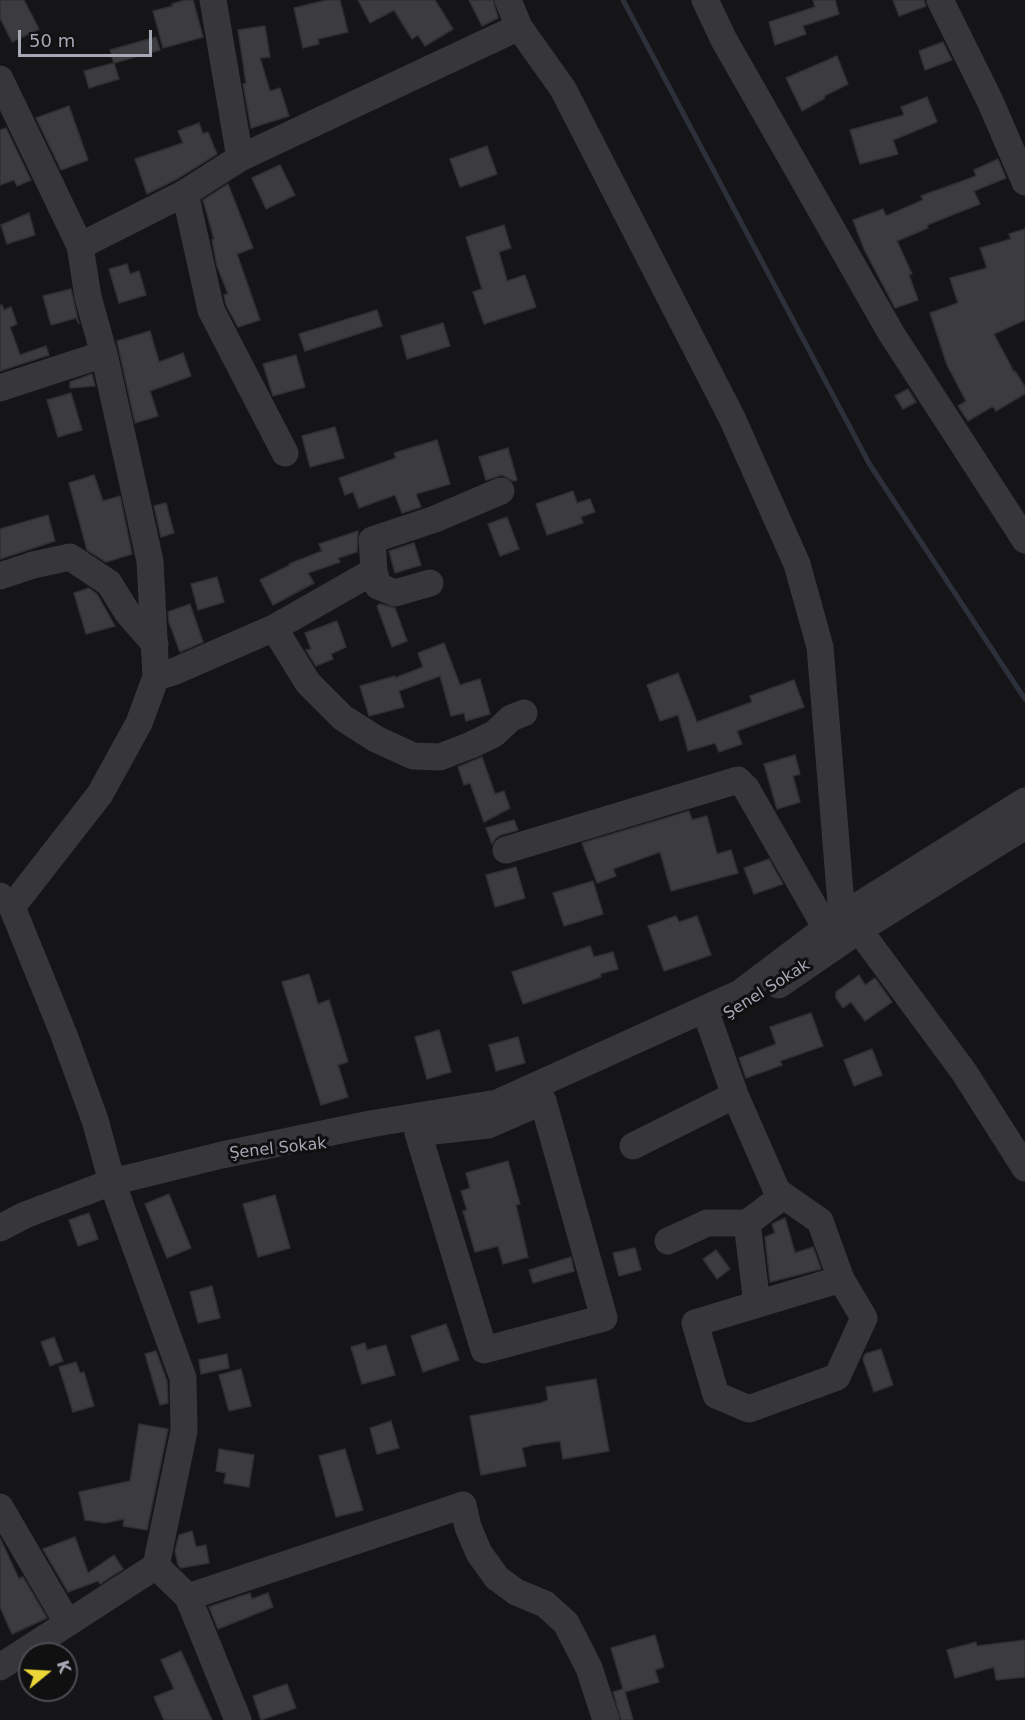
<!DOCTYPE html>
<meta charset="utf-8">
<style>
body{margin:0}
#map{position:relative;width:1025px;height:1720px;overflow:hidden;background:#151517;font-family:"DejaVu Sans",sans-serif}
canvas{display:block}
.north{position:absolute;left:18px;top:1642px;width:60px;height:60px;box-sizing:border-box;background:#101011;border:2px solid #4c4d53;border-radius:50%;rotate:72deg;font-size:16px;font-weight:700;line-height:24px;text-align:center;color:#a7a8b6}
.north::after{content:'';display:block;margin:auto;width:21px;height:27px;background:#ecd637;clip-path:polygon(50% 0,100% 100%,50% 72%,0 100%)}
.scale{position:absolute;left:18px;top:30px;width:134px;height:27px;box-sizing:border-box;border:3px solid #a7a8b6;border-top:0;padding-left:8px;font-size:18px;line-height:21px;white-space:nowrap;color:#a7a8b6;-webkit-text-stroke:4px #101011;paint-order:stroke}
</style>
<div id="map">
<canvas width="1025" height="1720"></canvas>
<div class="north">K</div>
<div class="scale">50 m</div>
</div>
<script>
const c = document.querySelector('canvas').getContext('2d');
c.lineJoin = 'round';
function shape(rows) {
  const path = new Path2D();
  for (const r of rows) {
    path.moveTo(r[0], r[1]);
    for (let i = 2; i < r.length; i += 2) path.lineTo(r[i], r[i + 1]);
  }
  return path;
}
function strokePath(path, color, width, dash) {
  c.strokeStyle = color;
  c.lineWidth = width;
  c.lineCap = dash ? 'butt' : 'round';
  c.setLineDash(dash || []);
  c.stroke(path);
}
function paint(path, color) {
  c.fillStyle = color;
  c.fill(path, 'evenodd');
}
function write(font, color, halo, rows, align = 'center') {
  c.font = font + ' "DejaVu Sans",sans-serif';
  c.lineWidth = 6;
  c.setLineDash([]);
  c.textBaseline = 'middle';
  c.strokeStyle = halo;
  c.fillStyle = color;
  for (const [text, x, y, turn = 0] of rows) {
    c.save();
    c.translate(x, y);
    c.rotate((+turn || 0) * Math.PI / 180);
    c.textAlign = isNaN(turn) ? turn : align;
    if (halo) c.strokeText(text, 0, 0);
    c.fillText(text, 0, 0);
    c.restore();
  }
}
const stream = shape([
 [623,0,870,465,1025,699]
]);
const building = shape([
 [0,0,24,0,39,29,12,42,0,18,0,0],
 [185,0,193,0,203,37,163,48,153,11,173,6,172,4,185,0],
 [327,0,340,0,348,32,318,39,319,44,303,48,294,8,327,0],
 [358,0,435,0,453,29,425,46,418,35,412,39,394,10,370,23,358,0],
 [469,0,493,0,498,18,482,26,469,0],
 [813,0,835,0,839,14,803,26,806,34,775,45,769,22,815,7,813,0],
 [893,0,924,0,926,6,899,16,893,0],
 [265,26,270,57,260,58,270,91,280,88,289,116,251,128,243,84,246,83,238,30,265,26],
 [156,37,160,50,114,63,110,50,156,37],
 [943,42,952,60,925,70,919,51,943,42],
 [837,56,848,84,824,96,825,98,802,111,786,78,837,56],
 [114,63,119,79,89,88,84,71,114,63],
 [927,97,937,122,893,140,898,154,860,164,850,130,904,115,901,107,927,97],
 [69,106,88,160,61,170,36,118,69,106],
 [199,123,203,134,208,132,217,154,177,179,147,194,135,159,183,143,178,131,199,123],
 [6,128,31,180,17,186,14,180,0,185,0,130,6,128],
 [487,146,497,174,460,187,450,159,487,146],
 [998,159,1006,178,974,191,980,204,927,225,928,228,897,241,912,274,909,275,918,300,895,308,864,249,853,220,883,209,886,216,923,200,921,196,976,176,974,170,998,159],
 [280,165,295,195,266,209,252,178,280,165],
 [228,184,253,248,237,254,260,320,238,327,226,305,224,295,228,294,217,266,212,240,214,239,203,200,228,184],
 [29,213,35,235,7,244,1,225,29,213],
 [504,225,511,248,499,252,507,281,525,275,536,307,484,324,473,292,482,289,466,237,504,225],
 [1025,229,1025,320,994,334,1014,372,1015,371,1025,387,1025,394,996,411,993,406,968,421,958,406,966,401,947,365,930,313,958,303,950,278,987,268,980,248,1011,239,1009,234,1025,229],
 [127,264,130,274,139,271,146,295,119,303,109,269,127,264],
 [71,289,79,324,76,318,51,325,43,296,71,289],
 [0,305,2,305,4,310,11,307,17,324,10,327,20,355,46,346,49,355,0,371,0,305],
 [377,310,382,326,305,351,299,334,377,310],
 [443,323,450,346,407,359,401,336,443,323],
 [150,331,159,362,183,353,191,376,150,391,158,416,135,423,117,341,150,331],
 [296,355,305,387,273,396,263,364,296,355],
 [92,374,95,386,70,388,70,382,92,374],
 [908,389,916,402,903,409,895,396,908,389],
 [71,393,82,430,58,437,47,400,71,393],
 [335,427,344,458,310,467,302,436,335,427],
 [437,440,450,484,416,494,421,507,402,513,395,495,359,508,353,492,345,495,339,478,396,458,394,453,437,440],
 [508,448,517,480,513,481,502,475,486,480,479,457,508,448],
 [94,475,103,501,120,496,132,554,106,562,87,550,69,483,94,475],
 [573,491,577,503,590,499,595,512,581,517,583,523,547,535,536,504,573,491],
 [166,503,174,533,161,537,154,506,166,503],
 [48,515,55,541,0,559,0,529,48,515],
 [507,517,519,549,500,556,488,524,507,517],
 [358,531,357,552,338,558,340,562,308,573,314,583,273,605,260,580,290,565,289,564,322,551,319,544,358,531],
 [414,543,421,565,395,573,389,551,414,543],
 [217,577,224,602,198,610,191,584,217,577],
 [89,588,97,594,115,626,86,634,74,593,89,588],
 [190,604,203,642,180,652,169,622,168,612,190,604],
 [380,604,395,608,407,641,392,647,377,606,380,604],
 [337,621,346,647,331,654,333,659,316,666,306,650,311,649,305,633,337,621],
 [444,643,460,685,480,679,490,714,466,721,464,713,451,716,440,676,399,691,404,707,369,716,360,686,395,676,395,678,423,667,418,653,444,643],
 [678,673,697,722,752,702,750,696,794,680,804,707,737,731,742,744,719,752,715,743,688,751,678,715,660,721,647,685,678,673],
 [795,755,800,774,793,776,800,802,777,809,764,764,795,755],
 [482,757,495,794,504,791,510,808,484,822,470,783,464,785,458,767,482,757],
 [689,811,692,820,707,816,717,854,731,850,738,873,671,891,660,852,613,869,616,876,597,883,582,843,689,811],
 [514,820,518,830,501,835,495,839,492,844,486,828,514,820],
 [769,859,783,884,754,894,744,868,769,859],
 [516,867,525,898,495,907,486,875,516,867],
 [593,881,603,914,564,926,553,893,593,881],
 [676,916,679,922,697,916,711,955,664,971,648,926,676,916],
 [590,946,594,957,613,952,618,969,600,974,601,977,523,1004,512,972,590,946],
 [309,974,318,1004,329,1000,348,1062,338,1065,348,1097,321,1105,282,982,309,974],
 [859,975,865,985,875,978,892,1002,865,1021,851,1002,843,1008,836,998,836,992,859,975],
 [811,1013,823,1046,780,1061,782,1065,746,1078,739,1058,776,1044,770,1027,811,1013],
 [439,1030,451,1072,427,1079,415,1037,439,1030],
 [518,1037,525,1063,496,1071,489,1045,518,1037],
 [872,1049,882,1075,854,1086,844,1060,872,1049],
 [508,1161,520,1204,516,1205,528,1257,503,1264,498,1246,475,1252,463,1211,467,1210,461,1191,470,1188,466,1173,508,1161],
 [169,1194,191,1248,167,1258,145,1204,169,1194],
 [275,1195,290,1248,258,1257,243,1204,275,1195],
 [89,1213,98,1239,78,1246,69,1220,89,1213],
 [785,1218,795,1253,813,1247,821,1269,770,1282,765,1237,775,1233,772,1224,785,1218],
 [635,1248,641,1270,619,1276,613,1253,635,1248],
 [716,1250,730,1269,717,1279,703,1259,716,1250],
 [571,1257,574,1271,533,1283,529,1270,571,1257],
 [212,1286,220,1318,198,1323,190,1292,212,1286],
 [446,1324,459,1360,423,1372,411,1336,446,1324],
 [54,1337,63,1361,50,1366,41,1342,54,1337],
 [365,1343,367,1350,386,1345,395,1375,362,1384,351,1347,365,1343],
 [881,1349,893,1385,874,1392,863,1359,865,1354,881,1349],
 [156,1351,167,1381,168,1403,160,1405,145,1354,156,1351],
 [227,1354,229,1368,201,1374,199,1360,227,1354],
 [76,1362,80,1373,84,1372,94,1406,73,1412,59,1367,76,1362],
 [241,1369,251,1406,229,1411,219,1375,241,1369],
 [596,1379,609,1451,563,1459,560,1441,532,1445,522,1448,526,1466,481,1475,470,1416,541,1403,548,1400,546,1387,596,1379],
 [391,1421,399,1448,377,1454,370,1428,391,1421],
 [139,1424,168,1429,147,1530,123,1526,124,1519,105,1523,85,1520,79,1492,130,1481,139,1424],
 [219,1449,254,1455,249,1487,224,1483,226,1473,216,1471,219,1449],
 [345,1449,363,1510,336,1517,319,1456,345,1449],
 [192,1531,196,1547,206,1545,209,1563,181,1568,178,1565,175,1551,179,1535,192,1531],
 [75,1537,88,1573,114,1555,123,1569,100,1584,98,1581,68,1592,43,1549,75,1537],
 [0,1538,19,1579,23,1577,47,1618,12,1634,0,1607,0,1538],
 [250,1593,252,1599,268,1593,273,1607,218,1629,209,1607,250,1593],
 [655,1635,664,1667,655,1670,659,1682,625,1692,633,1720,621,1720,613,1692,623,1689,611,1648,655,1635],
 [1025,1640,1025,1677,996,1680,994,1667,955,1678,947,1650,976,1642,977,1646,1025,1640],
 [181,1651,212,1720,164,1720,154,1697,174,1689,161,1660,181,1651],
 [287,1684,296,1708,261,1720,253,1696,287,1684]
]);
const minor = shape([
 [213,0,240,158],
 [508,0,519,27,563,89,732,418,797,564,820,647,842,916],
 [705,0,724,40,891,333,1025,540],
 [940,0,990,101,1025,182],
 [0,79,80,246,88,297,104,354,150,561,156,677,139,723,100,794,12,907],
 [185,193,211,310,285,453],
 [80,246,185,193,240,158,519,27],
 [0,388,104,354],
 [0,576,33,565,70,557,109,583,127,612,155,644],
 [430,583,395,593,378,586,374,571,372,540,435,519,501,491],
 [274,628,308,683,343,718,376,739,413,756,440,757,471,745,494,734,511,718,524,713],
 [156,677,173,672,274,628,374,571],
 [506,850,738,780,746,788,826,928],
 [0,896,12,907,64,1035,95,1120,112,1182,183,1378,184,1431,156,1566,0,1667],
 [859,930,964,1072,1025,1168],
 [779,985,859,930,1025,826],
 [735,1095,777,1191,820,1221,841,1279,864,1318,837,1377,749,1409,716,1395,695,1323,841,1279],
 [425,1132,488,1125,527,1108],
 [418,1133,484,1350,604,1318,543,1101],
 [633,1146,735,1095,710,1024],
 [0,1228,25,1215,112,1182,222,1155,370,1124,497,1103,740,993,842,916,1025,801],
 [668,1241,707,1223,747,1223],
 [757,1304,747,1223,783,1196],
 [0,1507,67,1622],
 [156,1566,188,1597,238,1720],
 [188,1597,463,1505,468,1527,479,1553,497,1578,516,1592,545,1604,566,1623,589,1668,606,1720]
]);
const streetNames = [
 ["Şenel Sokak",767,990,-32],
 ["Şenel Sokak",278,1149,-6]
];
strokePath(stream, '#2b303a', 5);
paint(building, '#3c3c40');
strokePath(building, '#302f32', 1.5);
strokePath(minor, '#36363b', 27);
write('16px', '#a7a8b6', '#101011', streetNames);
</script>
